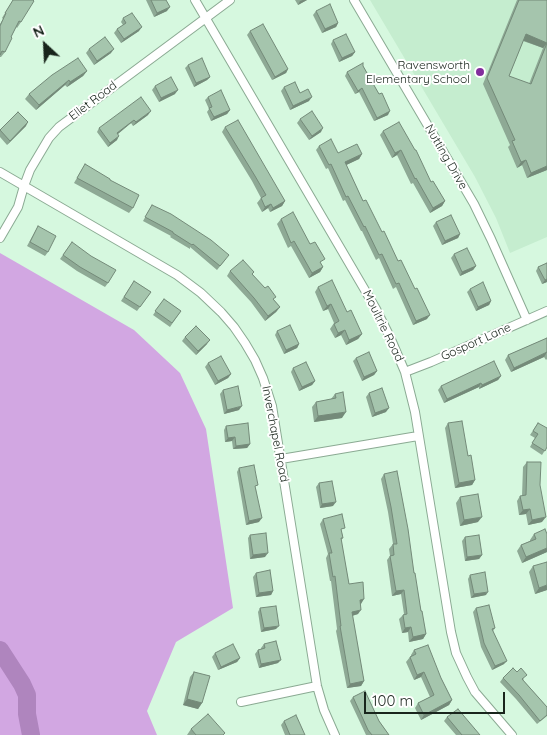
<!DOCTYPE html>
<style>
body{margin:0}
#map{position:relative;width:547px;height:735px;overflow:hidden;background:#d6f8df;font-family:Quicksand,sans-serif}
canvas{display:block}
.north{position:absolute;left:20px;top:20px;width:50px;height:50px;-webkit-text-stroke:4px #fff;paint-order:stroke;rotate:335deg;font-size:14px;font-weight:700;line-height:20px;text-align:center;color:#19251c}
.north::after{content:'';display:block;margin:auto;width:18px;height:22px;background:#19251c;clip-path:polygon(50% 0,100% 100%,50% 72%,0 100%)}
.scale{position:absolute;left:364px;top:692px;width:141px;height:22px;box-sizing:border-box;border:2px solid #19251c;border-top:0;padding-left:6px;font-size:15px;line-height:18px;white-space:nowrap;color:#19251c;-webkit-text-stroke:4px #fff;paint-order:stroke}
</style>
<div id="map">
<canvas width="547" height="735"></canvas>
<div class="north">N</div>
<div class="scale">100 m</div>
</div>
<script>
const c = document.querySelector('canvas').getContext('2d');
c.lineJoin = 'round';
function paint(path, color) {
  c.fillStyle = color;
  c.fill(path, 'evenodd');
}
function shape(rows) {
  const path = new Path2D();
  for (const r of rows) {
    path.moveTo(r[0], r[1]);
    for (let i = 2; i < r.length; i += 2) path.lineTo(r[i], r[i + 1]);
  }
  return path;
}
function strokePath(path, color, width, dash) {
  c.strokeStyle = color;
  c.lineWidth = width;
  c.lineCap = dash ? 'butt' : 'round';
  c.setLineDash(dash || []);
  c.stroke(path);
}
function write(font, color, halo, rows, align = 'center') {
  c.font = font + ' Quicksand,sans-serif';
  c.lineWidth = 4;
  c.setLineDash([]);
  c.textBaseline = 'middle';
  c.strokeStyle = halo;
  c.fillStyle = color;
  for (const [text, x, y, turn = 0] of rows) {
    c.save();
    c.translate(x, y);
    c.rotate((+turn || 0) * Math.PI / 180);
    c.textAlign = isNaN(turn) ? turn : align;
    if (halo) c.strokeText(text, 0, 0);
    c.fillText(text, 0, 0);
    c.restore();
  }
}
const built = shape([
 [370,0,547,0,547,237,510,253,496,218,475,177]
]);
const forest = shape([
 [0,253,134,330,180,373,206,429,233,608,176,642,147,711,157,735,0,735]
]);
const river = shape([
 [0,650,22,684,27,695,27,714,31,735]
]);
const minor = shape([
 [195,0,376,309,390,337,405,372,415,412,451,632,456,653,467,677,475,692,512,735],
 [354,0,474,204,491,239,527,320],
 [0,172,177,275,201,293,221,312,234,327,245,343,255,360,263,378,272,406,317,686,324,710,335,735],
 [0,238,18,207,24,186,30,170,49,138,59,127,230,0],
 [405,372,431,362,547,311],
 [281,459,418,436],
 [241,702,317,686]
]);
const wall = shape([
 [13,0,21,22,17,28,16,27,11,37,5,52,1,57,0,57,0,24,3,19,2,18],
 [146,0,166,0,167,11,154,17],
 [295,0,307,0,298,5],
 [517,0,547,0,547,170,527,178,522,165,517,168,508,147,510,145,483,84],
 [523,41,543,48,529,84,509,76],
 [316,11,338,23,336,27,322,33,313,15],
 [123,18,139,31,121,43,114,33,117,29,123,25,121,22],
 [250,31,288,69,286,73,272,80,247,35],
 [333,40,355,52,352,56,339,62,331,44],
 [89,49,111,53,94,65,86,53],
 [188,65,210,77,207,80,194,87,185,68],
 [363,66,379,94,388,115,374,121,359,92,355,94,345,76,347,72],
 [87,71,83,76,67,87,65,85,36,110,25,99,29,94],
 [155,86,175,94,159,102,152,90],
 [284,87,300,93,309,101,290,110,281,91],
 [208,97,230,110,227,114,211,121,207,112,209,109,205,100],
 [148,115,133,126,131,123,118,134,117,140,108,147,97,132,99,128],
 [300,119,321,132,309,140,297,123],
 [26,126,7,145,0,137,0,130],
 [225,127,285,201,282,206,270,212,268,208,262,212,257,203,261,198,252,181,222,132],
 [383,131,431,182,445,201,442,206,430,213,413,183,411,184,397,155,392,158,380,135],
 [319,146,338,153,362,154,359,159,346,165,363,201,398,261,427,319,413,325,396,287,393,289,379,258,376,260,362,231,361,231,345,200,343,201,328,168,326,169,316,150],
 [85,164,110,180,133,208,129,213,74,183],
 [152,205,226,259,217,270,190,247,190,249,170,237,171,236,143,221],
 [281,219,310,244,323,267,320,272,309,278,291,246,288,248,277,224],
 [436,222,460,234,458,238,442,245,433,226],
 [38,226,48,252,45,256,27,246],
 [72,242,108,283,105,287,77,271,60,259],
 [454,254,476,266,473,270,460,276,451,258],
 [547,263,547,282,542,284,536,271,538,267],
 [230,271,252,274,280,307,276,312,265,321,251,302,227,276],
 [134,281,151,292,137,311,121,301],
 [318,287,347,312,362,334,358,339,346,345,341,335,335,338,330,329,334,323,328,309,323,311,315,292],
 [470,289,491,301,489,305,476,311,467,292],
 [164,299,181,311,170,327,153,315],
 [277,331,299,344,297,348,284,354,275,335],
 [185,337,207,344,196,355,182,341],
 [547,338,547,359,546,360,544,357,511,372,505,360,508,355],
 [356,358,377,371,374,375,362,381,353,361],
 [208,363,231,374,228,378,215,385,205,367],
 [293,368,315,381,312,385,299,391,291,372],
 [501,376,498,380,479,389,479,387,444,403,438,390,441,386],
 [223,390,239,410,224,414,220,394],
 [369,393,386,412,372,417,366,397],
 [335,394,342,418,314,422,312,407,316,402,331,399],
 [448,423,468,456,475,480,472,485,455,488,445,428],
 [538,423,547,447,542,455,530,447,535,438,530,435],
 [226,426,250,444,247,448,233,449,232,441,225,442,224,430],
 [527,462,540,485,542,522,528,525,526,514,519,515,517,501,520,496,522,496,523,467],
 [239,468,256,489,259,522,246,525,237,472],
 [384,474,414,573,421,611,426,634,423,639,409,642,408,632,402,633,399,619,404,614,401,594,392,596,387,560,390,556,389,549,393,544,388,512,381,479],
 [319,483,333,506,320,508,316,487],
 [460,497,478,522,460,526,456,503],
 [323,519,342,533,343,538,341,540,349,584,361,604,360,604,358,614,352,616,364,681,361,686,347,688,336,631,337,629,331,581,330,581,326,558,328,554,320,524],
 [534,534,547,534,547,552,522,563,517,551,521,545,530,541,530,540],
 [250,535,265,557,250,559,248,538],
 [465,537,482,555,479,559,465,561,462,541],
 [533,566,547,590,535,594,529,572],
 [256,573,273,591,271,595,256,597,253,577],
 [470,575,486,595,471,598,468,579],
 [260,608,276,629,261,632,258,612],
 [476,608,495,628,493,631,504,664,492,670,481,647,473,612],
 [264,644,278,663,259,668,255,654,258,650,261,649,261,648],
 [414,650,441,678,452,700,449,705,421,720,415,708,418,703,430,697,421,677,414,680,406,662,410,657,411,656,411,655],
 [215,653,240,658,237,662,218,670,212,657],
 [194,672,202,703,198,709,183,705,190,677],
 [517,672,524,679,523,680,547,707,547,716,537,724,516,699,500,682,503,678],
 [353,697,379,721,389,735,366,735,350,701],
 [447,717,480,735,456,735,444,721],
 [284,721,305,735,285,735,281,725],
 [191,729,224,735,187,735]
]);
const shadedWall = shape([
 [303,0,307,0,298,5,300,1],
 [170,7,167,11,154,17,157,13],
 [338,23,336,27,322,33,325,29],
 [142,27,139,31,121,43,124,39],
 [526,34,547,43,543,48,522,40],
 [114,49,111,53,94,65,97,61],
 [355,52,352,56,339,62,342,58],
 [288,69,286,73,272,80,275,77],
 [87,71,83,76,67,87,70,82],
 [210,77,207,80,194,87,196,83],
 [69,80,65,85,36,110,39,105],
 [362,88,359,92,355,94,358,91],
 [178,90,175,94,159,102,161,98],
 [312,97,309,101,290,110,293,106],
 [230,110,227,114,211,121,214,117],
 [151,111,148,115,133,126,136,122],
 [390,111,388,115,374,121,377,118],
 [134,120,131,123,114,137,117,133],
 [28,122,26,126,7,145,10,141],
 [323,128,321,132,309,140,312,136],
 [119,136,117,140,108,147,110,143],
 [401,150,397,155,392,158,395,153],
 [362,154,359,159,342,167,345,162],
 [526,160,522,165,517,168,521,162],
 [547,166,547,170,527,178,531,173],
 [285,201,282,206,270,212,273,208],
 [445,201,442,206,430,213,433,208],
 [271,204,268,208,262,212,265,207],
 [460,234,458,238,442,245,445,241],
 [476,266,473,270,460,276,462,272],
 [323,267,320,272,309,278,312,273],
 [547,279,547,282,542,284,545,280],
 [491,301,489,305,476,311,478,307],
 [331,304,328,309,323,311,327,306],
 [280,307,276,312,265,321,268,316],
 [430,315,427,319,413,325,416,321],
 [345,330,341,335,335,338,338,333],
 [362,334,358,339,346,345,349,340],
 [210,340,207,344,196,355,198,351],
 [299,344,297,348,284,354,286,350],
 [547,352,544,357,511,372,514,368],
 [377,371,374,375,362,381,364,377],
 [231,374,228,378,215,385,218,381],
 [501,376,498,380,479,389,482,385],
 [315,381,312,385,299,391,302,387],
 [481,383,479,387,444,403,447,399],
 [242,406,239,410,224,414,227,410],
 [389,408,386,412,372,417,375,413],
 [346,412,342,418,314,422,318,416],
 [235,437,232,441,225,442,228,438],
 [250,444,247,448,233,449,236,446],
 [475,480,472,485,455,488,459,483],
 [336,502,333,506,320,508,322,504],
 [530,509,526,514,519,515,523,510],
 [482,517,478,522,460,526,464,520],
 [546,517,542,522,528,525,532,520],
 [262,518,259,522,246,525,249,521],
 [547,548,547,552,522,563,526,557],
 [268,553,265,557,250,559,253,555],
 [482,555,479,559,465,561,467,557],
 [547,585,547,590,535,594,539,588],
 [404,590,401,594,392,596,396,591],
 [273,591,271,595,256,597,259,593],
 [488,592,486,595,471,598,474,594],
 [364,599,361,604,356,605,360,600],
 [361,610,358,614,348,617,352,612],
 [279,626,276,629,261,632,264,628],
 [411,627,408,632,402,633,405,628],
 [426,634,423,639,409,642,413,637],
 [240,658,237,662,218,670,221,667],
 [281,660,278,663,259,668,261,664],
 [507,661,504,664,492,670,495,666],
 [424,672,421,677,414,680,417,675],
 [364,681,361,686,347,688,350,684],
 [187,699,202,703,198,709,183,705],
 [452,700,449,705,421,720,424,715]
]);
const building = shape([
 [13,0,33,0,34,1,21,22,19,21,11,37,12,38,5,52,2,51,0,55,0,26,6,13,5,13,13,0],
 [151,0,166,0,170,7,157,13,151,0],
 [519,0,547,0,547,43,526,34,509,76,531,84,547,43,547,166,531,173,526,160,521,162,512,141,515,140,487,78,519,0],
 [330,4,338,23,325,29,316,11,330,4],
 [132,13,142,27,124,39,117,29,126,23,123,18,132,13],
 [263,24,288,69,275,77,250,31,263,24],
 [346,34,355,52,342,58,333,40,346,34],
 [105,37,114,49,97,61,89,49,105,37],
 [78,58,87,71,70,82,69,80,39,105,29,94,52,75,78,58],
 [202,58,210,77,196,83,188,65,202,58],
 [363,63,363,66,379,94,382,93,390,111,377,118,362,88,358,91,347,72,363,63],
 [171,77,178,90,161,98,155,86,171,77],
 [295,82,300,93,308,89,312,97,293,106,284,87,295,82],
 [221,90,230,110,214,117,209,108,212,107,208,97,221,90],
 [141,97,151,111,136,122,134,120,117,133,119,136,110,143,99,128,141,97],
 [312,111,323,128,312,136,300,119,312,111],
 [18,112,28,122,10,141,0,130,18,112],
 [238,120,285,201,273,208,271,204,265,207,261,198,266,195,255,176,225,127,238,120],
 [399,122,415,150,416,150,431,182,433,181,445,201,433,208,416,178,415,179,401,150,395,153,383,131,399,122],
 [331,139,338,153,357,144,362,154,345,162,363,201,366,200,382,232,384,231,398,261,401,260,415,289,417,288,430,315,416,321,399,283,396,284,382,254,379,255,365,226,364,227,348,196,346,197,331,164,329,165,319,146,331,139],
 [85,164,110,179,110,180,139,195,133,208,77,178,85,164],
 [152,205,171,214,211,240,229,255,220,266,193,244,192,245,173,233,173,232,145,217,152,205],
 [293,212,310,244,315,242,325,259,320,262,323,267,312,273,294,241,291,243,281,219,293,212],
 [451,215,460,234,445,241,436,222,451,215],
 [38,226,56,236,48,252,30,242,38,226],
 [72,242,91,256,116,270,108,283,80,267,63,255,72,242],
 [467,248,476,266,462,272,454,254,467,248],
 [243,260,254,272,252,274,265,288,268,286,276,297,273,299,280,307,268,316,254,298,230,271,243,260],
 [547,263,547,279,545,280,538,267,547,263],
 [332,280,347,312,351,310,362,334,349,340,345,330,338,333,334,324,339,321,331,304,327,306,318,287,332,280],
 [134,281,151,292,140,307,124,297,134,281],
 [483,282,491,301,478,307,470,289,483,282],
 [164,299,181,311,172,323,155,311,164,299],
 [290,325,299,344,286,350,277,331,290,325],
 [196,326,210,340,198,351,185,337,196,326],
 [547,338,547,352,514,368,508,355,547,338],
 [369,352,377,371,364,377,356,358,369,352],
 [221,356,231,374,218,381,208,363,221,356],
 [494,361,501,376,482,385,481,383,447,399,441,386,494,361],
 [306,362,315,381,302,387,293,368,306,362],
 [238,386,242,406,227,410,223,390,238,386],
 [382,388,389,408,375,413,369,393,382,388],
 [343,392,346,412,318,416,316,402,336,398,335,394,343,392],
 [462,421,468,456,471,455,475,480,459,483,448,423,462,421],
 [248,423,250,444,236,446,235,437,228,438,226,426,248,423],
 [538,423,547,428,547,447,545,451,532,443,538,434,533,431,538,423],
 [527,462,541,462,540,485,546,517,532,520,530,509,523,510,520,496,526,495,527,462],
 [254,465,258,485,255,486,262,518,249,521,239,468,254,465],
 [397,471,408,529,414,573,415,573,421,611,422,611,426,634,413,637,411,627,405,628,403,615,407,614,404,590,396,591,390,556,394,555,393,544,397,544,391,507,384,474,397,471],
 [332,481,336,502,322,504,319,483,332,481],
 [478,494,482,517,464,520,460,497,478,494],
 [342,514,345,528,341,529,343,538,341,538,349,584,363,582,364,599,360,600,361,610,352,612,364,681,350,684,340,626,341,626,335,576,333,577,329,553,332,553,323,519,342,514],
 [545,529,547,534,547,548,526,557,521,545,536,539,534,534,545,529],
 [266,533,268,553,253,555,250,535,266,533],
 [479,535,482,555,467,557,465,537,479,535],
 [547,562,547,585,539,588,533,566,547,562],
 [270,570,273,591,259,593,256,573,270,570],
 [485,572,488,592,474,594,470,575,485,572],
 [489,605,495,628,492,629,507,661,495,666,484,643,476,608,489,605],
 [276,606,279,626,264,628,260,608,276,606],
 [276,641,281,660,261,664,258,650,265,648,264,644,276,641],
 [233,644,240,658,221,667,215,653,233,644],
 [428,645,441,678,452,700,424,715,418,703,434,695,424,672,417,675,410,657,416,654,414,650,428,645],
 [513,668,517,672,521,668,527,675,522,679,547,707,547,715,540,721,519,695,503,678,513,668],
 [194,672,210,676,202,703,187,699,194,672],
 [365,691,379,721,389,735,372,735,368,730,353,697,365,691],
 [458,709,480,735,462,735,447,717,458,709],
 [208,714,225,733,223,735,196,735,191,729,208,714],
 [296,715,305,735,290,735,284,721,296,715]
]);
const markers = [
 [480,72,5,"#822e9d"]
];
const poiNames = [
 ["Ravensworth",470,65],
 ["Elementary School",470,79]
];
const streetNames = [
 ["Ellet Road",93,101,-37],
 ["Nutting Drive",446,157,60],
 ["Moultrie Road",383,326,64],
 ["Gosport Lane",476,342,-24],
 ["Inverchapel Road",275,434,79]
];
paint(built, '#c5edcf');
paint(forest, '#d2a7e2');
strokePath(river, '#af85be', 18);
strokePath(minor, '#8baa93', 10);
strokePath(minor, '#fff', 8);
paint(wall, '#8ea995');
paint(shadedWall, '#748a79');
paint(building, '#a5c5ad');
strokePath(building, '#748a79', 1);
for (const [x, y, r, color] of markers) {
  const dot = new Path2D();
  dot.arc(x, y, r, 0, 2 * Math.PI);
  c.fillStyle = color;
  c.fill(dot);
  strokePath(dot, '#fff', 2);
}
write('12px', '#19251c', '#fff', poiNames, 'right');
write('12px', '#19251c', '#fff', streetNames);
</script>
